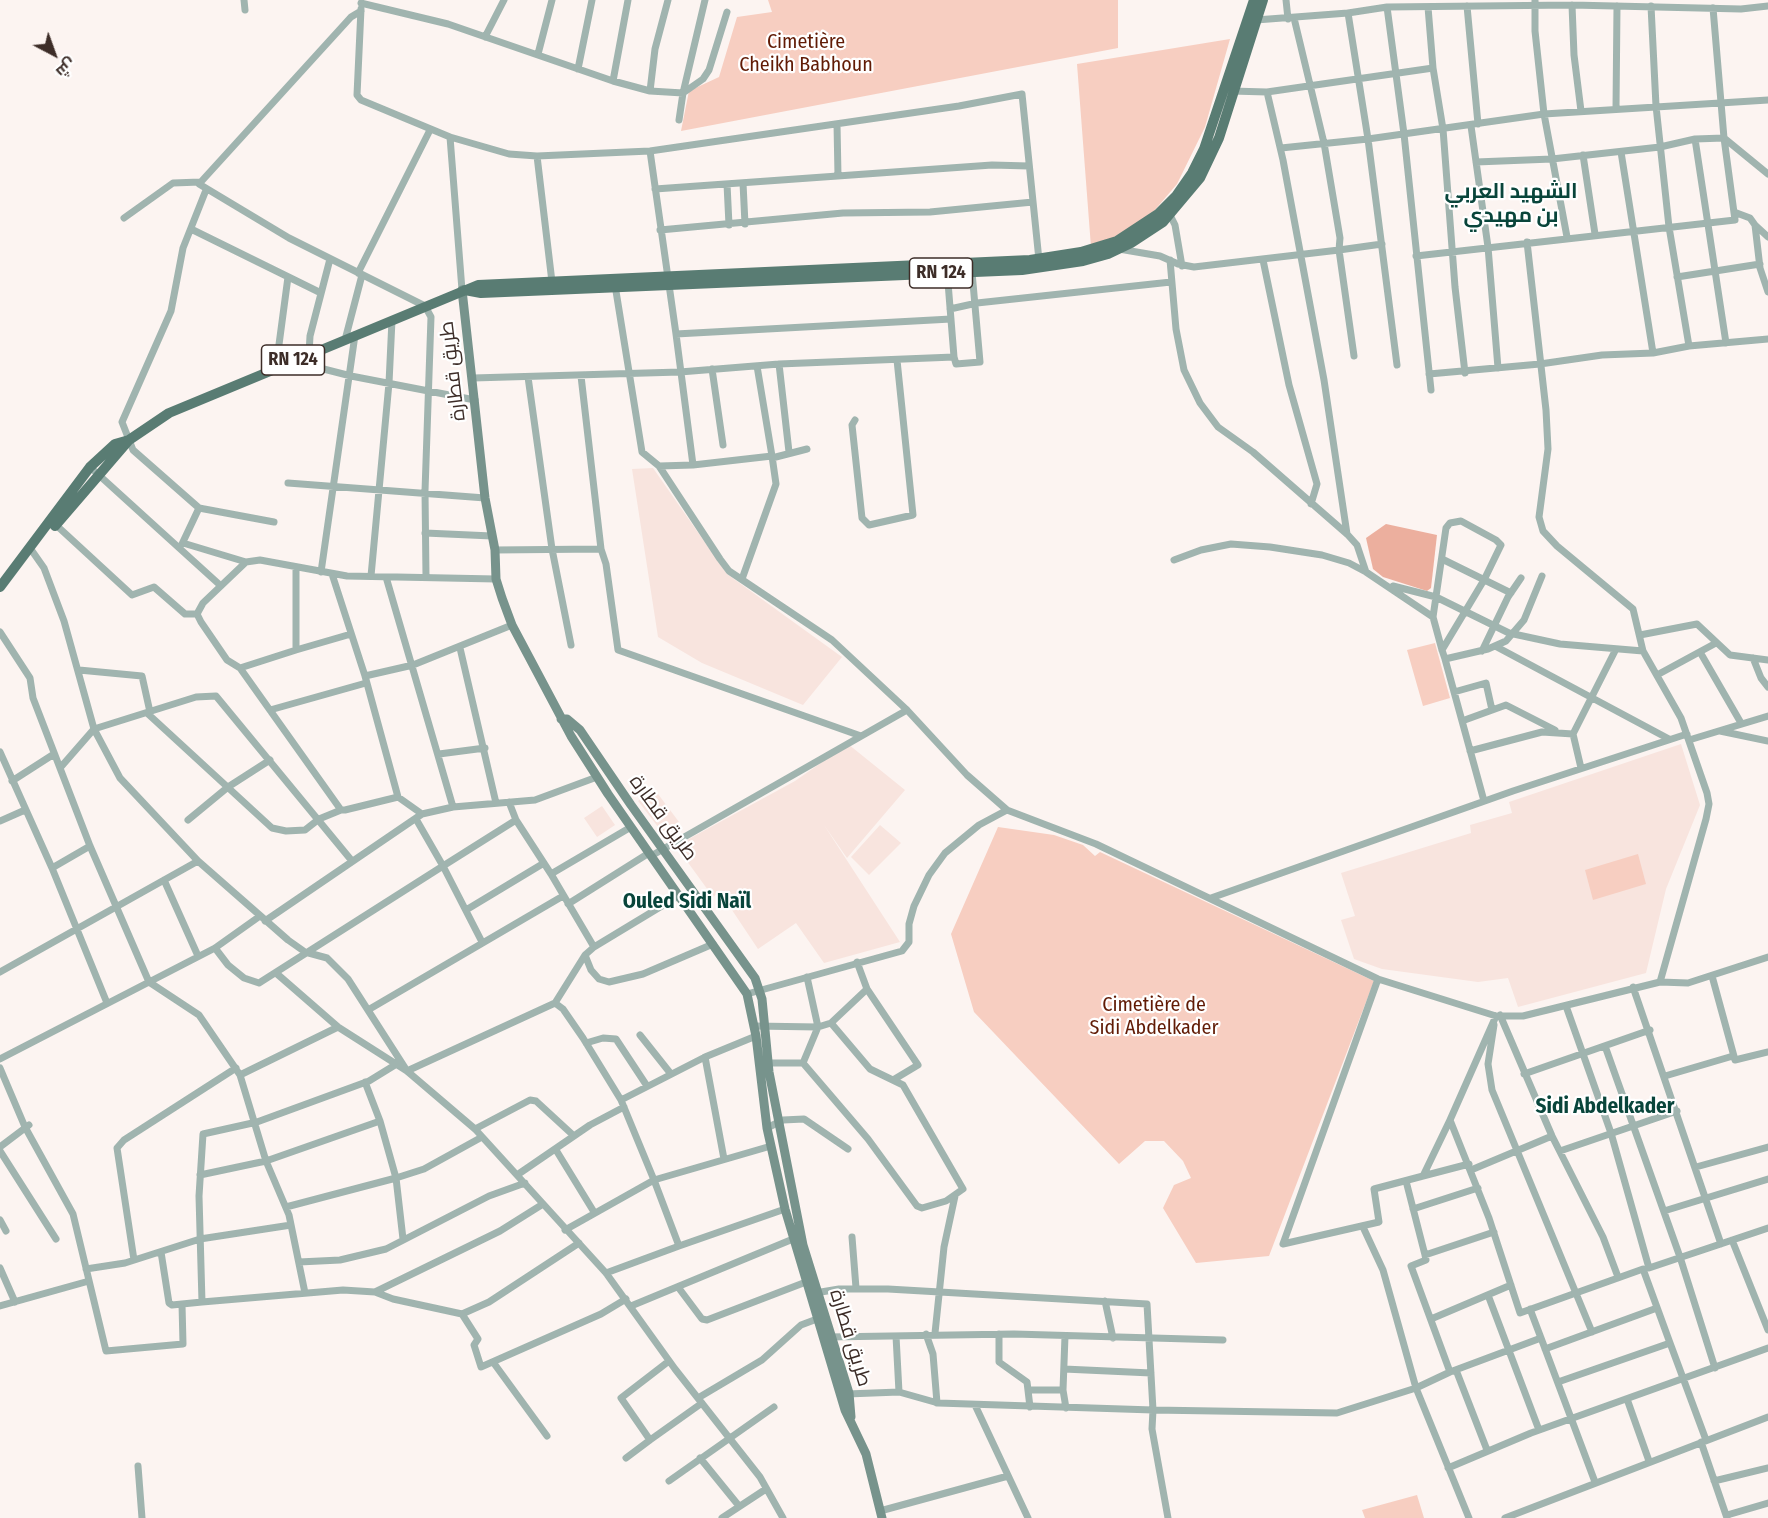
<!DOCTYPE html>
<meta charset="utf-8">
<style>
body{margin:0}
#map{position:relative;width:1768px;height:1518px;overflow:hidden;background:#fcf4f1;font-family:"Fira Sans Condensed",Cairo,sans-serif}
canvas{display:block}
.north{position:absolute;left:24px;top:24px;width:60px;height:60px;-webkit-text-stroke:4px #fff;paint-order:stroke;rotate:139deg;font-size:16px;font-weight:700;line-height:24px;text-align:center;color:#3d2d28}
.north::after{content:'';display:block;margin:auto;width:21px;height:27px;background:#3d2d28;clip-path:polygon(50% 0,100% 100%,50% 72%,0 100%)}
</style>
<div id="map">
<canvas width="1768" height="1518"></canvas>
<div class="north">ش</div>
</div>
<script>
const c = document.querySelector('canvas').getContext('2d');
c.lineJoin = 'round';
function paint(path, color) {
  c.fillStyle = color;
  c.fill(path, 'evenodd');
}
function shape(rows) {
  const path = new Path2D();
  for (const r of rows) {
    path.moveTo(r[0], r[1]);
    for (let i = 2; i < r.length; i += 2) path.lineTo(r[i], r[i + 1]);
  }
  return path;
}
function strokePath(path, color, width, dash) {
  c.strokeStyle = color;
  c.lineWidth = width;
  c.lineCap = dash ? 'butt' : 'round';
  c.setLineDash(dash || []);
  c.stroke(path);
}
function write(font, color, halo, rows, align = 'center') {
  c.font = font + ' "Fira Sans Condensed",Cairo,sans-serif';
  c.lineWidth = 4.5;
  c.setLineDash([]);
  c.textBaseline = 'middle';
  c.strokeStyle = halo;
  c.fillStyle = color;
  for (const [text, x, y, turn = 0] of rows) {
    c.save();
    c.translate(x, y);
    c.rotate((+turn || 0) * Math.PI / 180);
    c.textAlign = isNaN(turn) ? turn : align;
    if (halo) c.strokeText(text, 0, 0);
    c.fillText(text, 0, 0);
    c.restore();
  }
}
const built = shape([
 [653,468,727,574,842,657,803,705,702,663,658,637,632,469],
 [848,744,905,790,847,858,824,825,900,942,824,963,796,923,758,949,720,892,713,897,676,846,795,781],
 [1681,744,1700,805,1666,889,1646,973,1518,1007,1508,978,1478,982,1382,969,1354,959,1341,920,1355,916,1341,873,1471,833,1470,825,1512,813,1509,802],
 [655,790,679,822,662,832,638,801],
 [602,806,615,825,597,837,584,818],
 [880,825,901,843,869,875,851,857]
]);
const green = shape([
 [768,0,1118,0,1118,48,681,131,689,91,719,77,737,17,772,12],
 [1230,39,1205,127,1177,184,1154,211,1120,235,1091,247,1077,64],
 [1435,643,1450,698,1423,706,1407,650],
 [998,827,1054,835,1083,845,1095,856,1100,852,1374,981,1269,1256,1196,1263,1163,1208,1174,1185,1191,1178,1183,1161,1164,1141,1145,1141,1119,1164,974,1012,951,934],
 [1638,854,1646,884,1593,900,1585,870],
 [1417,1495,1424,1518,1365,1518,1362,1510]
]);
const water = shape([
 [1386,524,1437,535,1431,588,1427,591,1383,577,1373,569,1366,538]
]);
const street = shape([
 [244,0,245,10],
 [1286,0,1288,19],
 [1535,0,1535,31,1544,114,1567,237],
 [361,3,448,24,613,81,650,91,683,93,705,0],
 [1572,5,1574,55,1581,111],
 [1467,6,1478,124],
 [1651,6,1656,106,1669,227,1689,346],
 [1387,7,1404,134,1431,390],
 [1428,7,1433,68,1443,129,1455,287,1465,373],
 [361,9,357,95,361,100,450,137,462,290],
 [361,11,351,17,199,184,289,238,425,306,431,317,425,491,426,577],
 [1348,13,1368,139,1397,365],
 [1294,18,1324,143,1340,238,1339,250,1382,244],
 [1256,20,1348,13,1387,7,1572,5,1741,9,1768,6],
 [485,37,504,0],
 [538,54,552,0],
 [578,69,592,0],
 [613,81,628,0],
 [650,91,655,49,668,0],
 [1231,91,1267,92,1433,68],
 [1267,92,1283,160,1324,380,1347,534],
 [1616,108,1617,6],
 [679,120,683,93,703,79,709,70,727,12],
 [837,124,838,176],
 [1471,126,1488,247,1498,368],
 [450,137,509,154,537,156,650,151,959,106,1022,94,1039,260],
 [1695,139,1726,343],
 [1281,148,1368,139,1544,114,1768,100],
 [650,151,676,334,951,319],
 [1621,152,1653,353],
 [1583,155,1595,234],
 [537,156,552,282],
 [1476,162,1552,159,1660,147,1695,139,1724,138,1768,174],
 [743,183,745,224],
 [727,184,729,225],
 [655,189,992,165,1029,166],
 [206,190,183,248,171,311,122,422,133,450,199,508,274,522],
 [1168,211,1175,225,1182,266],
 [1734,212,1750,218,1755,225,1760,268,1768,292],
 [124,218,173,183,200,182],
 [1755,225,1768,237],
 [191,229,321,293],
 [660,230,843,213,930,212,1033,202],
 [1527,242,1546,410,1548,449,1539,517,1543,531,1557,546,1633,609,1643,651,1681,718,1707,793,1709,804,1706,819,1660,982],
 [1119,249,1160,256,1178,264,1194,267,1339,250,1354,356],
 [1416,256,1735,220,1724,138,1713,8],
 [1170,260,1176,329,1184,370,1200,403,1218,427,1253,452,1347,534,1357,545,1366,572],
 [1263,260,1289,385,1317,484,1311,504],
 [947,270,954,357],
 [358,273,430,130],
 [1677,277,1760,264],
 [615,285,642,452,659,466,720,559,729,571,832,640,907,710,967,775,1007,810,1096,844,1378,979,1496,1016,1523,1016,1660,982,1688,983,1768,957],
 [950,309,977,303,1171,282],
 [676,334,693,465,772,456,776,484,742,579],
 [345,340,362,275],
 [309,354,310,336,330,259],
 [779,364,789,452],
 [308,365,351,376,475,400],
 [757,366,772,456],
 [276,367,288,277],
 [712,369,723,445],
 [1429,374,1540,364,1602,355,1653,353,1689,346,1768,339],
 [581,376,601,549,606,564,618,650,861,736],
 [528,377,552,549,571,645],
 [473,378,680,372,779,364,954,357,956,364,980,362,972,272],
 [855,420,852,425,862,518,869,525,913,515,897,360],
 [772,458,807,449],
 [659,466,693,465],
 [90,467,221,586],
 [288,483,485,498],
 [56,525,132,595,154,587,185,614,197,614],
 [425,533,492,536],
 [183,543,246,562],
 [182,544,199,508],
 [30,548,44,568,64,621,94,729,120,778,198,861,288,940,305,952,327,958,348,979,407,1071],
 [495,550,601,549],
 [1442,559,1511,593],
 [1174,560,1201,550,1231,544,1270,547,1322,555,1349,563,1366,572,1433,617],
 [321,572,355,335],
 [332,574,365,676,398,797,345,810,341,810,240,668,227,660,201,622,197,614,203,603,246,562,260,560,347,576,496,579],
 [371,576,389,383,392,320],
 [386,577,453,807],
 [1393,586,1436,597,1509,633,1560,644,1643,651],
 [0,632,30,678,33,698,90,846,149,982,199,1015,240,1075,266,1161,289,1215,305,1293],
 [1640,635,1697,624,1730,655,1768,660],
 [1495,646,1669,739],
 [460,648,496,803],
 [296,650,351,634],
 [1442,650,1484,580,1501,545,1496,540,1461,521,1450,523,1446,528,1433,617,1442,650,1445,659,1484,801],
 [1482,651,1508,597,1521,578],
 [1700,652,1741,723],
 [1753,658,1761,678,1768,687],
 [1445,659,1488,649,1506,641,1524,620,1542,576],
 [240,668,296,650,296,569],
 [79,670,142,676,150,712],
 [1657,675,1716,643],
 [365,676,413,665,512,625],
 [1454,692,1486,683,1492,710],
 [270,710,366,683],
 [147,713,272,828,286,831,305,830,319,819,341,810],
 [1462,721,1506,705,1555,730],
 [1720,731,1768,741],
 [1689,740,1768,716],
 [1470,751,1542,732,1573,734],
 [0,752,52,868,107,1003],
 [439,754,485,748],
 [60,768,94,729,196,697,216,696,352,861],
 [1581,768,1573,734,1616,649],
 [12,781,54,754],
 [398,797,422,814],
 [509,802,516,820,551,874,631,827],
 [416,819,443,866,516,820],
 [188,820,228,787,270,760],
 [0,821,25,810],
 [651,856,907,710],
 [52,868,90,846],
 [551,874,594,947],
 [164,880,198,956],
 [680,895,594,947,585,955,591,970,599,979,609,982,643,974,713,944],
 [1211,898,1513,791,1687,734],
 [568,904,649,853],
 [466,910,544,863],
 [265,921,422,814,453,807,535,800,597,777],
 [215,948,228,965,244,978,259,983,443,866,482,942],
 [585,955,555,1003,563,1009,583,1038,621,1100,705,1057,756,1036],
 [0,972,198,861],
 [276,973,338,1027,407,1071,475,1129,606,1273,675,1369,760,1477,783,1518],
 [1712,976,1735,1060,1768,1052],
 [1378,979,1283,1244,1379,1222,1374,1189,1423,1176,1450,1120],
 [1633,987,1721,1244],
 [867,989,918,1065,893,1080],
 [747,994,902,951,909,942,909,924,914,906,929,875,945,853,979,825,1007,810],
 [1566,1006,1611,1133,1649,1268,1768,1228],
 [368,1010,563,896],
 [1500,1015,1552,1136,1603,1237,1618,1277],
 [1496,1016,1450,1120,1489,1218,1520,1313,1643,1269,1670,1343],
 [1494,1025,1488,1064,1492,1090,1592,1332],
 [754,1026,818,1027,831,1023,867,989,857,962],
 [640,1035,671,1074],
 [586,1043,603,1038,616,1039,647,1086],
 [1605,1046,1680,1257,1715,1368],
 [705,1057,724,1159],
 [0,1059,215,948,260,916],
 [765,1063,803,1063,868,1139,917,1206,922,1208,946,1201,963,1189,903,1085,870,1069,831,1023],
 [803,1063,818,1027,807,977],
 [395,1065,369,1081,257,1122,203,1134,199,1196,202,1302,343,1290,375,1292,500,1231,543,1204],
 [0,1068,25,1127,73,1214,106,1351,183,1344,182,1304],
 [407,1071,555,1003],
 [1524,1074,1650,1030],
 [240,1075,338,1027],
 [1665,1076,1733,1056],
 [365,1082,380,1121],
 [621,1100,654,1180,771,1146],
 [767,1128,783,1120,804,1119,848,1149],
 [475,1129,530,1100,536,1101,574,1136],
 [0,1147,29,1125],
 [556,1150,594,1212],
 [0,1151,56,1239],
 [1560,1151,1677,1111],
 [1696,1167,1768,1147],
 [1471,1170,1552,1136],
 [200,1175,266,1161,380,1121,396,1178,286,1207],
 [517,1175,590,1125,624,1107],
 [1423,1176,1469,1164],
 [1406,1181,1425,1255,1494,1232],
 [1413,1209,1478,1188],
 [1664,1211,1768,1179],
 [0,1220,6,1231],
 [1363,1227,1383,1270,1416,1388,1469,1518],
 [565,1230,654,1180,679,1246,785,1209],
 [852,1237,856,1288],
 [403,1239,396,1178,424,1169,482,1137],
 [1732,1240,1768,1330],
 [161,1252,169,1303,172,1305,202,1302],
 [1425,1255,1426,1260,1411,1266,1450,1372],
 [134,1260,117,1148,124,1140,236,1068],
 [299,1262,340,1260,386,1249,489,1196,525,1183],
 [0,1268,15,1302],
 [86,1269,125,1263,200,1239,291,1225],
 [606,1273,679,1246],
 [678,1287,702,1319,707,1320,806,1282],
 [375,1292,393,1299,462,1314,489,1302,579,1243],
 [815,1293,839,1289,888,1289,1147,1304,1153,1410,938,1403,899,1392,847,1394],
 [1488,1295,1539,1430],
 [1105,1301,1113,1338],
 [0,1306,89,1281],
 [631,1306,793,1239],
 [1530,1309,1541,1338],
 [462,1314,478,1339,474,1345,481,1367,601,1314,626,1299],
 [1431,1319,1511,1285],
 [935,1333,944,1247,955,1196],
 [926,1334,933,1354,937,1403],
 [999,1334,999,1362,1027,1382,1030,1407],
 [896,1336,899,1392],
 [828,1337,1014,1334,1223,1340],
 [1545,1349,1657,1308],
 [669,1361,621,1398,650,1440,702,1403],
 [493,1362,547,1436],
 [1064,1369,1151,1373],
 [1456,1370,1487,1450],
 [1558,1382,1670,1343,1706,1440],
 [1028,1390,1063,1390,1066,1408],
 [1063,1390,1065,1336],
 [698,1398,762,1360,801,1325,817,1319],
 [1627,1399,1649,1461],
 [975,1405,1028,1518],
 [1701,1442,1727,1518],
 [626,1458,650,1440],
 [700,1458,739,1506],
 [138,1466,142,1518],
 [1448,1468,1531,1433,1768,1348],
 [669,1481,774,1407],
 [1714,1481,1768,1468],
 [880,1511,1008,1476],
 [1727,1515,1768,1503],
 [722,1518,766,1489],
 [1168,1518,1152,1429,1153,1410,1337,1413,1416,1388,1450,1372,1541,1338,1595,1482],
 [1505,1518,1768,1417]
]);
const secondary = shape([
 [462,290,485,498,495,550,496,579,502,598,512,625,571,736,608,794,747,994,756,1036,767,1128,785,1209,845,1410,866,1454,882,1518],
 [561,719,567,719,580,730,631,805,755,978,762,999,769,1072,803,1245,849,1393,851,1417]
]);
const primary = shape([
 [465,290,481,293,1022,270,1083,261,1108,254,1131,243,1163,222,1200,178,1219,138,1263,0],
 [55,526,129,440],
 [0,587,90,467,115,444,129,440,169,413,478,285,1030,260,1081,252,1117,241,1158,214,1176,196,1192,173,1204,149,1254,0]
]);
const shields = [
 [941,273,63],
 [293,360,63]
];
const shieldNames = [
 ["RN 124",941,273],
 ["RN 124",293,360]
];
const parkNames = [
 ["Cimetière",806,42],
 ["Cheikh Babhoun",806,65],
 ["Cimetière de",1154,1005],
 ["Sidi Abdelkader",1154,1028]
];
const streetNames = [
 ["طريق قطارة",453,371,-97],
 ["طريق قطارة",663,818,54],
 ["طريق قطارة",850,1338,73]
];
const neighbourhoodNames = [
 ["الشهيد العربي",1511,192],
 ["بن مهيدي",1511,216],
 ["Ouled Sidi Naïl",687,902],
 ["Sidi Abdelkader",1605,1107]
];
paint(built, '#f8e4de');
paint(green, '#f7cec1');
paint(water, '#ecaf9e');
strokePath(street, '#a0b4af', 7);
strokePath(secondary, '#77938c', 9);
strokePath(primary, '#597c73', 10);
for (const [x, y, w] of shields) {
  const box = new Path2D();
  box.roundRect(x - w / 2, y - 15, w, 30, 4.5);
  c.fillStyle = '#fff';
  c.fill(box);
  strokePath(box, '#3d2d28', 1.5);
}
write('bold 18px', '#3d2d28', null, shieldNames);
write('20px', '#611b05', '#fff', parkNames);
write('20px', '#3d2d28', '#fff', streetNames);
write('bold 21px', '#09453b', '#fff', neighbourhoodNames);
</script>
